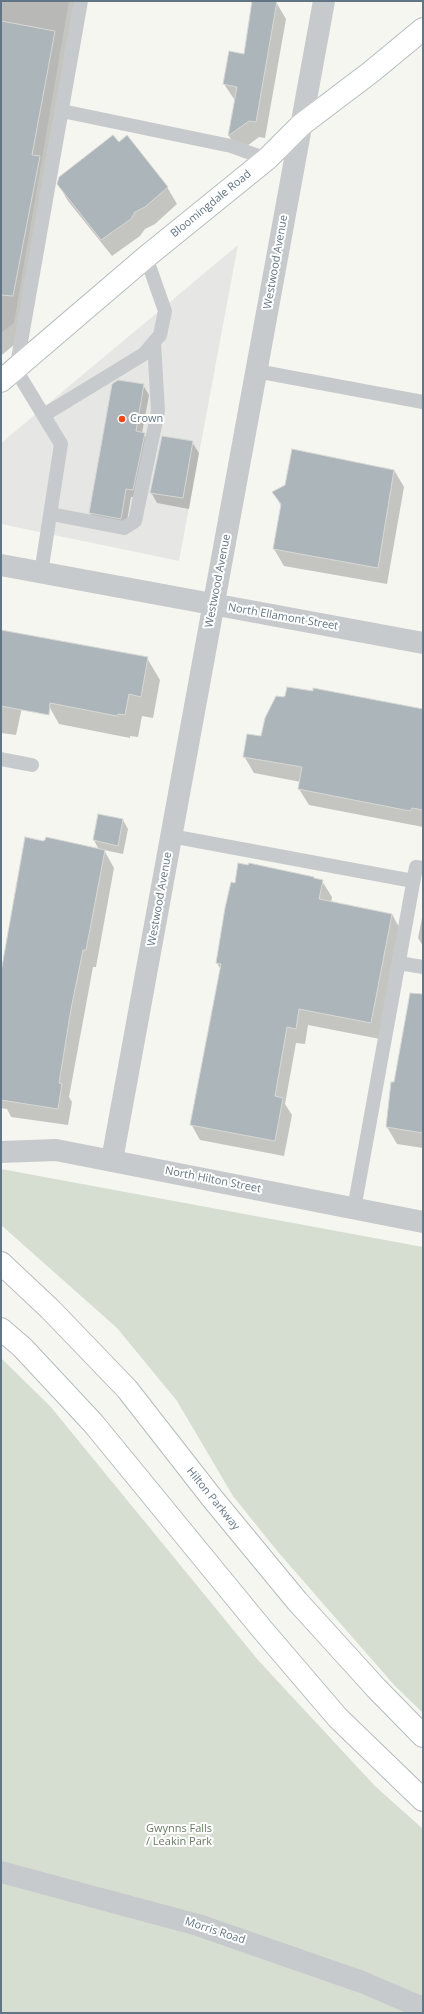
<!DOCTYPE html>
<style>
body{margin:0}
#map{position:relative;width:424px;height:2014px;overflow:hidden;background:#f6f6f1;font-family:"Open Sans",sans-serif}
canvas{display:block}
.frame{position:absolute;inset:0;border:2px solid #617585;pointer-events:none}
</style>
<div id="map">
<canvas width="424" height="2014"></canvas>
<div class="frame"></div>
</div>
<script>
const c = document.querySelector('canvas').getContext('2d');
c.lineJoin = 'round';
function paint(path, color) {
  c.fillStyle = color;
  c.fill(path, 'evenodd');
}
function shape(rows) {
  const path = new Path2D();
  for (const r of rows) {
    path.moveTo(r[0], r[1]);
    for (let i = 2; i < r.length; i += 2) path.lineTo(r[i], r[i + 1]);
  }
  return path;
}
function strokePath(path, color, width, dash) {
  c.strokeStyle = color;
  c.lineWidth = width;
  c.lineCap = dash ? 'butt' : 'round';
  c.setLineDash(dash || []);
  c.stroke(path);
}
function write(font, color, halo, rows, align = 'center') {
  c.font = font + ' "Open Sans",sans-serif';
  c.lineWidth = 4;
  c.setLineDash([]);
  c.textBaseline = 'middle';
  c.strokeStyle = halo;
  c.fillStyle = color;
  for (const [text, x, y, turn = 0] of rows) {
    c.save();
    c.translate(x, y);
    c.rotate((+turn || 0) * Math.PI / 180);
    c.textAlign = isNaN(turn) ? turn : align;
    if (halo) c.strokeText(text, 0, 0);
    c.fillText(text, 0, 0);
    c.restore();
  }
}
const built = shape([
 [1,1,69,1,14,323,1,333],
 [238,245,179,561,1,524,1,443]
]);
const green = shape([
 [1,1169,423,1247,423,1713,395,1686,278,1552,233,1496,177,1401,117,1328,1,1225],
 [1,1358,50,1406,258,1660,375,1786,423,1829,423,2013,1,2013]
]);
const shadow = shape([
 [1,1,83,1,74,8,45,167,51,177,20,340,3,354,1,354],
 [253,1,276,2,286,19,265,138,259,137,239,152,229,136,236,102,224,84,230,52,245,55],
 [118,143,167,187,177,204,155,224,145,229,140,236,112,256,68,201,58,184],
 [143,385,149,395,142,433,144,434,149,443,138,498,131,497,126,527,96,522,90,513],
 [192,442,199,453,189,509,157,503,151,492],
 [394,470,404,487,387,584,284,566,274,549,282,507,273,493],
 [1,631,147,658,160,680,153,718,142,716,138,737,130,736,130,738,59,724,50,708,23,703,16,735,1,733],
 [423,711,423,827,309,805,299,789,301,782,254,773,244,756,262,737],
 [99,815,123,820,128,829,123,854,104,850,114,868,96,967,93,967,69,1097,72,1102,68,1125,11,1117,7,1109,1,1108,1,979,99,850,94,840],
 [315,880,322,881,332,897,331,903,392,914,401,931,380,1039,308,1025,305,1044,296,1043,285,1104,292,1115,284,1156,200,1140,191,1124,221,970,217,963],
 [423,913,423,946,418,938],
 [423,1031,423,1148,397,1144,387,1127,395,1083]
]);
const building = shape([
 [252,1,277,1,256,122,249,121,228,136,237,87,223,84,229,51,244,54,252,1],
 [1,21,55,31,32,155,40,156,13,296,1,295,1,21],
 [113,135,119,142,127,135,168,187,145,207,135,212,131,219,101,240,57,184,59,177,113,135],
 [118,380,144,384,136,431,145,433,133,490,126,489,121,519,89,513,112,384,118,380],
 [162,436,193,441,183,498,150,493,162,436],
 [292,449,394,470,378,568,273,549,281,504,272,492,285,485,292,449],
 [1,630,148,657,141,697,129,694,125,715,118,714,117,716,50,703,49,715,1,706,1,630],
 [287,687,313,691,313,688,423,709,423,810,412,808,410,811,298,789,302,767,243,757,247,734,261,736,265,718,276,696,283,697,285,696,287,687],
 [98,814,123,819,118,846,93,840,98,814],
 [25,837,43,841,45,840,46,837,105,850,86,950,83,950,71,1009,59,1083,62,1084,58,1109,1,1100,1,972,25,837],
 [238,863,248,865,249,863,314,877,314,878,323,880,319,899,392,914,371,1023,299,1009,296,1029,287,1027,275,1096,283,1098,275,1141,190,1125,221,964,216,963,225,908,231,882,235,883,238,863],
 [410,993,423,994,423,1133,386,1127,391,1082,394,1082,410,993]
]);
const service = shape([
 [62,111,231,146,267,159],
 [256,371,423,402],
 [44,415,144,354,160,335,165,311,146,257],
 [51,514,124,528,135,521,158,411,154,342],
 [41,573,61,444,16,370,81,1],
 [1,759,32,765],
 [171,836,413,881],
 [399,963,423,967],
 [354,1209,416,867,423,868]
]);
const minor = shape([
 [1,565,423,643],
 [1,1152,56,1150,423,1222],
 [112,1160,324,1],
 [1,1872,198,1925,362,1982,423,2008]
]);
const secondary = shape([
 [1,381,146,257,267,159,301,125,371,72,423,29]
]);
const primary = shape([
 [1,1263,50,1309,127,1389,212,1498,297,1601,376,1688,423,1736],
 [1,1329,22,1347,93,1423,261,1628,338,1718,423,1800]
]);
const markers = [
 [122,419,4,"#f44813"]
];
const streetNames = [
 ["Bloomingdale Road",211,204,-39],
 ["Westwood Avenue",276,262,-80],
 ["Westwood Avenue",218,581,-79],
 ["North Ellamont Street",283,617,10],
 ["Westwood Avenue",160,899,-80],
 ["North Hilton Street",213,1180,11],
 ["Hilton Parkway",213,1499,51],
 ["Morris Road",215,1931,18]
];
const poiNames = [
 ["Crown",130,419]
];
const parkNames = [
 ["Gwynns Falls",179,1829],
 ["/ Leakin Park",179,1842]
];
paint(built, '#e6e7e5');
paint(green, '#d6ded2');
paint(shadow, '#0003');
paint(building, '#acb5ba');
strokePath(building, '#d7d7d4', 1);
strokePath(secondary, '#b6bcc0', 24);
strokePath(primary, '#b7bbbf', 24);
strokePath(service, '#c7cacd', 14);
strokePath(minor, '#c7cacd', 22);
strokePath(secondary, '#fff', 22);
strokePath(primary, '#fff', 22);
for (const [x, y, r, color] of markers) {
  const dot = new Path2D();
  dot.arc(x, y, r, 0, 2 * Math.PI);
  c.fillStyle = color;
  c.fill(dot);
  strokePath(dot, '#fff', 1.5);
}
write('11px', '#617585', '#fff', streetNames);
write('11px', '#617585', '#fff', poiNames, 'left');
write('11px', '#667c61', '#fff', parkNames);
</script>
